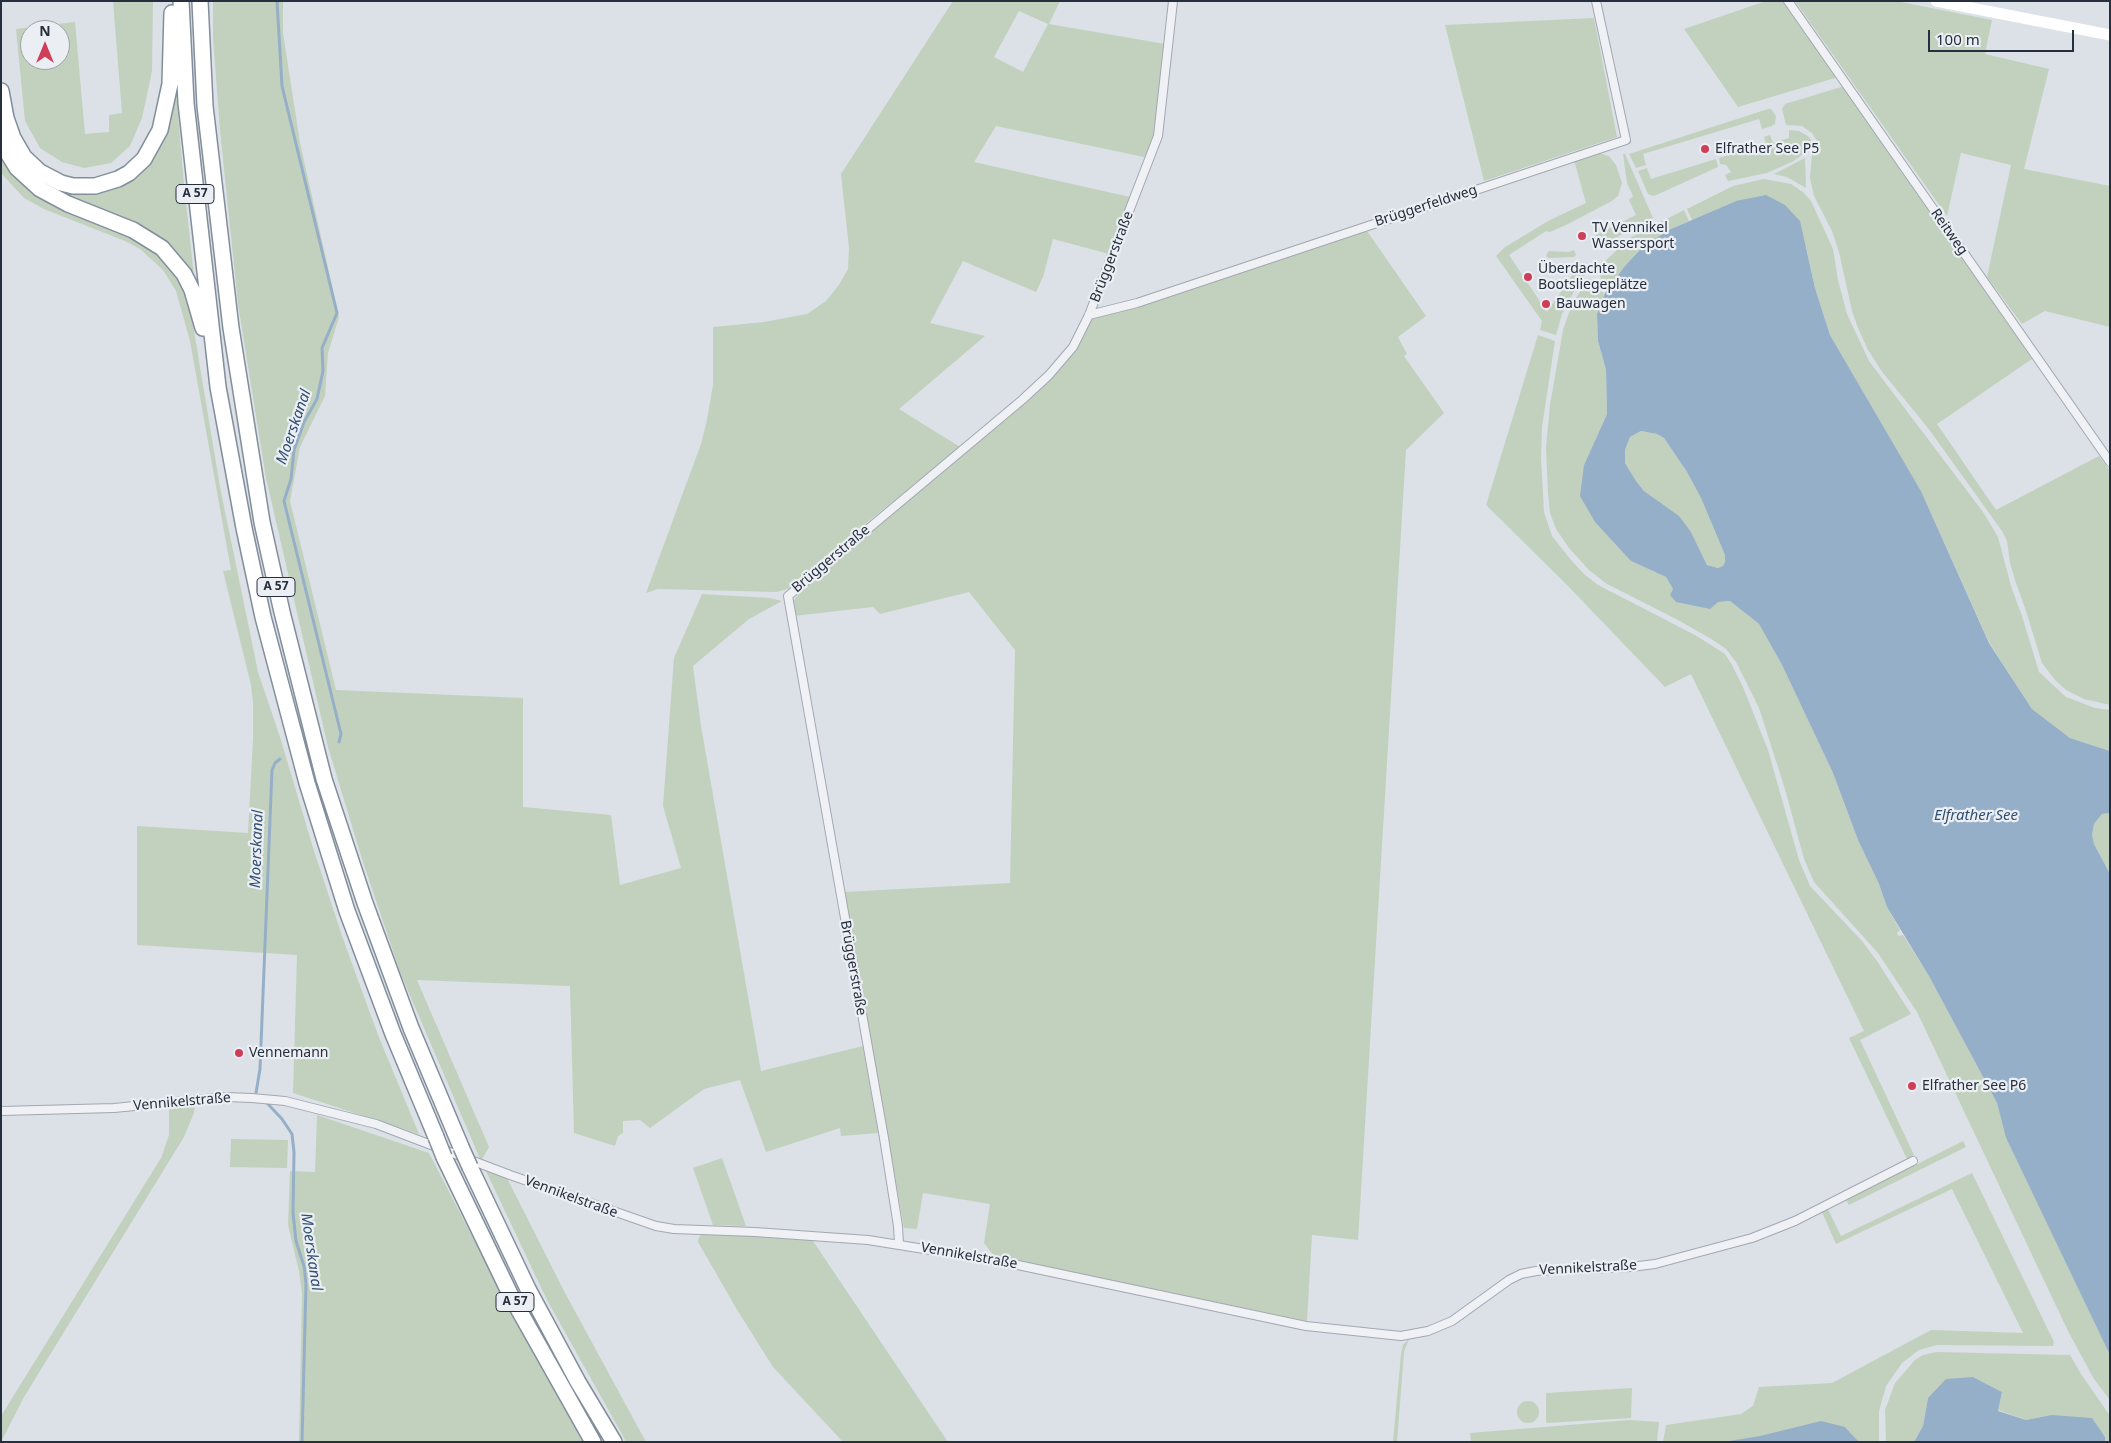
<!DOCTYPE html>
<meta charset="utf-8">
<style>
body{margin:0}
#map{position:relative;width:2111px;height:1443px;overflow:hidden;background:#dce0e7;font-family:"Noto Sans",sans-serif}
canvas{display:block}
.frame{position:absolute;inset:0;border:2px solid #262f3d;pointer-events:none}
.north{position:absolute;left:20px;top:20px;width:50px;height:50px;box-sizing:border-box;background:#ebeff4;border:1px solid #9ca2ab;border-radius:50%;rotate:0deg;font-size:14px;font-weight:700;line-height:20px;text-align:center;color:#262f3d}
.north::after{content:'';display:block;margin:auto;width:18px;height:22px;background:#cf3e56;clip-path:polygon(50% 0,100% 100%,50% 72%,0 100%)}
.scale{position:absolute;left:1928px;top:30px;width:146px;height:22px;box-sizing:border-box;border:2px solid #262f3d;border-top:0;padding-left:6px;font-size:15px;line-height:18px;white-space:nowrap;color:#262f3d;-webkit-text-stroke:4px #ebeff4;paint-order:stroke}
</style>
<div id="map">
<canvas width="2111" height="1443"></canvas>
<div class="frame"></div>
<div class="north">N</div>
<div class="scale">100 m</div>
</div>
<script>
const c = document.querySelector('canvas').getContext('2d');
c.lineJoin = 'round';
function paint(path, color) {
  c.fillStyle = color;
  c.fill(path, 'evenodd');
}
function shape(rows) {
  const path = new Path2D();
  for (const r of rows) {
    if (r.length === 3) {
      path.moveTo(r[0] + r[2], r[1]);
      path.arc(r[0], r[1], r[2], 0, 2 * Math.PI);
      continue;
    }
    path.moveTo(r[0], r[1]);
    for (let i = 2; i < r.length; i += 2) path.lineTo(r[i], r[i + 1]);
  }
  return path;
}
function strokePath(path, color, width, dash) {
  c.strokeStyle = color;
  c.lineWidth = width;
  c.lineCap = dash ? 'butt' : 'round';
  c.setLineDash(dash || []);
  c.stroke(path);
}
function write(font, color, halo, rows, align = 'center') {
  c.font = font + ' "Noto Sans",sans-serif';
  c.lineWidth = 4.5;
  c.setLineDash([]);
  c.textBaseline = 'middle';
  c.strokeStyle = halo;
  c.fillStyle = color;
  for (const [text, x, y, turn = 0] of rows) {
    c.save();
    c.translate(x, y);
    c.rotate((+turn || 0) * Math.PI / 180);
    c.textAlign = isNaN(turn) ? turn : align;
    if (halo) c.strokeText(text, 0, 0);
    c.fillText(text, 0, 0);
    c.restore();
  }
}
const green = shape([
 [113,1,153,1,152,71,142,118,130,146,111,163,84,168,62,162,40,148,25,121,16,29,75,22,85,134,109,132,109,115,122,113],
 [30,30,60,30,60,60,30,60],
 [213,1,283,1,283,33,300,143,339,317,328,353,325,396,300,447,290,501,336,690,523,698,523,807,611,815,620,885,681,868,663,806,674,658,702,594,770,598,782,601,749,619,693,666,701,726,761,1071,863,1046,878,1133,841,1136,840,1128,766,1152,740,1080,704,1089,650,1128,640,1120,623,1121,623,1133,618,1136,615,1146,574,1133,570,986,417,980,489,1147,481,1161,400,972,362,859,328,747,266,478,238,304,220,130,213,38],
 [953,1,1060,1,1049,24,1165,44,1155,132,1152,145,1144,157,996,126,974,162,1130,197,1109,254,1053,239,1043,277,1036,292,963,261,930,323,985,336,899,409,960,447,854,533,790,588,777,592,658,589,646,593,701,444,707,420,713,385,713,327,764,322,807,314,826,301,839,285,848,269,849,248,841,174],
 [1019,11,1048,24,1023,72,994,57],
 [1766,1,1785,1,1836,75,1835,78,1738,107,1684,29],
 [1795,1,1896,1,1992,20,1985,54,2049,69,2024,169,2110,186,2110,327,2045,311,2022,324,1987,277,2011,165,1961,153,1947,216],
 [1594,18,1617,137,1484,181,1445,25],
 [175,80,184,185,195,285,183,266,48,190,3,118,49,182,131,175],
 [1841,87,1845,88,2032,359,1937,424,1996,510,2099,456,2110,471,2110,705,2084,699,2066,690,2055,680,2042,663,2026,611,2016,583,2010,563,2007,541,2002,531,1928,428,1883,373,1868,350,1858,328,1852,311,1839,252,1832,231,1814,196,1810,178,1812,154,1820,146,1812,133,1802,126,1786,125,1782,109,1785,104],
 [1768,109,1771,109,1776,116,1775,124,1772,126,1762,129,1759,119,1643,154,1646,165,1636,168,1629,154],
 [1789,130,1799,131,1808,136,1814,144,1806,152,1792,162,1767,173,1728,181,1725,175,1731,172,1726,165,1720,164,1719,158,1766,144,1764,137,1770,135,1773,143,1789,138],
 [1595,152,1609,156,1616,165,1622,183,1618,196,1610,202,1568,224,1550,232,1546,231,1509,255,1547,312,1574,273,1573,264,1580,261,1585,275,1579,282,1562,314,1556,335,1540,330,1542,321,1496,256,1505,247,1550,220,1586,203,1574,160],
 [1623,154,1625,154,1653,218,1600,246,1595,237,1596,235,1636,215,1629,200,1633,196,1627,183],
 [1,156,16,178,37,196,72,214,132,237,164,259,181,284,191,313,220,487,258,672,280,737,314,851,342,936,378,1035,419,1134,293,1093,297,955,137,945,137,826,248,833,253,739,253,702,251,685,223,571,231,570,190,341,176,291,163,270,140,249,125,241,44,209,24,198,1,173],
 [1805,158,1806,188,1787,177,1774,174],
 [1716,159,1718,167,1654,196,1648,194,1638,171,1647,168,1651,179],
 [1764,179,1791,184,1803,192,1811,201,1833,249,1838,280,1847,314,1869,361,1983,512,1998,537,2011,586,2022,616,2039,672,2066,697,2095,708,2110,710,2110,751,2070,738,2032,709,1989,642,1921,491,1830,335,1815,288,1806,247,1736,201,1692,220,1687,209,1733,186],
 [1684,210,1689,221,1671,229,1624,267,1609,287,1602,280,1597,269,1618,249,1616,245],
 [1367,231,1426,316,1398,337,1407,354,1404,356,1444,413,1406,450,1358,1240,1312,1235,1307,1321,994,1256,984,1243,990,1204,923,1193,917,1229,904,1228,845,892,1010,883,1015,650,969,592,880,614,873,607,793,616,794,600,805,586,1052,378,1076,348,1092,318],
 [1574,250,1576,255,1574,257,1548,258,1546,255,1549,251,1569,252],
 [1589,278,1604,294,1597,314,1598,341,1606,370,1607,414,1584,465,1631,561,1666,577,1673,589,1718,602,1730,601,1759,624,1782,665,1833,773,1858,840,1879,884,1887,907,1900,930,1897,933,1898,936,1903,935,1930,978,1997,1103,2006,1138,2105,1344,2110,1355,2110,1400,2094,1379,2068,1331,1917,1012,1878,953,1814,882,1804,859,1785,789,1759,708,1736,662,1726,649,1713,640,1678,620,1607,584,1589,570,1569,548,1556,529,1550,513,1548,494,1546,447,1550,405,1563,330,1572,304],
 [1538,335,1555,341,1542,427,1541,458,1544,512,1552,536,1571,560,1585,575,1598,585,1695,635,1725,654,1732,665,1743,687,1768,750,1799,860,1810,886,1862,941,1877,961,1911,1014,1860,1040,1914,1155,1907,1159,1849,1038,1864,1031,1691,674,1665,687,1567,585,1486,505],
 [1641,431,1657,434,1664,438,1687,472,1701,498,1725,555,1725,562,1723,566,1718,568,1707,565,1691,532,1644,491,1636,481,1625,463,1625,450,1630,437],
 [2108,813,2110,813,2110,874,2094,844,2092,835,2094,824,2102,814],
 [195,1105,194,1113,184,1137,24,1397,1,1442,1,1416,161,1158,169,1135,169,1106],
 [317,1115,429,1153,505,1300,584,1442,299,1442,302,1293,299,1271,288,1225,290,1171,315,1172],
 [231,1139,288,1140,287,1168,230,1167],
 [1963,1141,1966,1147,1849,1205,1846,1200],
 [722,1158,746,1226,713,1225,693,1168],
 [485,1169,507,1178,564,1291,646,1442,626,1442,623,1436,547,1300],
 [1972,1173,2054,1342,2053,1346,1937,1345,1919,1350,1902,1363,1886,1386,1879,1411,1879,1442,1859,1442,1845,1427,1723,1442,1663,1442,1666,1425,1741,1414,1753,1406,1759,1387,1832,1383,1931,1330,2023,1333,1952,1189,1836,1244,1822,1212,1828,1209,1841,1236],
 [703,1233,811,1238,948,1442,843,1442,773,1367,736,1308,698,1242,699,1237],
 [1409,1339,1404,1352,1397,1442,1393,1442,1401,1354,1403,1345],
 [1936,1352,2070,1355,2081,1374,2110,1416,2110,1442,2105,1442,2105,1436,2051,1415,2026,1420,1998,1410,2002,1392,1973,1377,1928,1398,1923,1426,1914,1442,1886,1442,1885,1410,1895,1383,1915,1360,1923,1355],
 [1632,1388,1631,1418,1546,1423,1546,1393],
 [1528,1412,11],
 [1630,1420,1659,1422,1657,1442,1471,1442,1470,1433]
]);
const water = shape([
 [1766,195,1785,205,1800,221,1815,288,1830,335,1921,491,1989,643,2032,709,2070,738,2110,751,2110,813,2102,814,2094,824,2092,835,2094,844,2110,874,2110,1355,2006,1138,1997,1103,1930,978,1887,907,1879,884,1858,840,1833,773,1782,665,1759,624,1730,601,1718,602,1710,609,1676,602,1670,595,1673,589,1666,577,1631,561,1595,522,1580,496,1584,465,1607,414,1606,370,1598,341,1597,314,1605,293,1624,267,1645,245,1671,229,1736,201],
 [1641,431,1657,434,1664,438,1687,472,1701,498,1725,555,1725,562,1723,566,1718,568,1707,565,1691,532,1679,516,1644,491,1636,481,1625,463,1625,450,1630,437],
 [1973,1377,2002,1392,1998,1411,2026,1420,2051,1415,2092,1418,2105,1437,2105,1442,1914,1442,1923,1426,1928,1398,1946,1379],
 [1821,1421,1845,1427,1859,1442,1723,1442,1760,1436]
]);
const stream = shape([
 [277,1,282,86,337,313,322,348,323,371,317,399,304,422,294,450,291,479,284,501,341,734,339,742],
 [256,1093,260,1069,272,770,275,763,280,759],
 [267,1103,282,1119,292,1134,294,1152,293,1213,296,1241,304,1266,306,1284,302,1442]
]);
const street = shape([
 [1788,1,2110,462],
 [1089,315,1137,303,1626,140,1596,1],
 [1,1111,114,1108,226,1097,252,1098,285,1101,376,1124,510,1175,656,1226,674,1229,755,1232,868,1240,999,1261,1306,1326,1401,1336,1428,1331,1452,1321,1509,1280,1521,1274,1536,1271,1631,1267,1655,1264,1752,1238,1795,1221,1913,1161],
 [899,1244,898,1226,884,1138,788,596,1022,400,1049,375,1073,347,1089,315,1158,136,1173,1]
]);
const secondary = shape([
 [1936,1,2110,35]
]);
const highway = shape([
 [181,1,186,103,218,387,244,528,263,617,307,783,347,911,393,1034,436,1137],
 [200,1,205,106,231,328,262,522,282,612,324,779,365,903,411,1028,461,1147],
 [1,91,6,118,13,138,24,157,40,172,61,183,73,186,95,186,118,179,129,173,144,159,160,130,170,84,172,13],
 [1,132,9,155,17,168,40,189,68,204,133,230,162,248,184,274,192,290,203,328],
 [444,1157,511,1296,593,1442],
 [470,1167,528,1289,578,1382,614,1442]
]);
const highwayBridge = shape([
 [436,1137,444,1157],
 [461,1147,470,1167]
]);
const markers = [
 [1705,149,5,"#cf3e56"],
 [1582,236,5,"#cf3e56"],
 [1528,277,5,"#cf3e56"],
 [1546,304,5,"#cf3e56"],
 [239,1053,5,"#cf3e56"],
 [1912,1086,5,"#cf3e56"]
];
const shields = [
 [195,194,38],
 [276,587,38],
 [515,1302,38]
];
const shieldNames = [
 ["A 57",195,194],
 ["A 57",276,587],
 ["A 57",515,1302]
];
const poiNames = [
 ["Elfrather See P5",1715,149],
 ["TV Vennikel",1592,228],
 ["Wassersport",1592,244],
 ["Überdachte",1538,269],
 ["Bootsliegeplätze",1538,285],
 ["Bauwagen",1556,304],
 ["Vennemann",249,1053],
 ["Elfrather See P6",1922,1086]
];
const streetNames = [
 ["Brüggerfeldweg",1426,206,-18],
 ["Reitweg",1949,232,55],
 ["Brüggerstraße",1112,257,-69],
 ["Brüggerstraße",831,559,-40],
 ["Brüggerstraße",853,968,80],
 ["Vennikelstraße",182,1102,-5],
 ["Vennikelstraße",571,1197,20],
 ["Vennikelstraße",969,1256,10],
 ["Vennikelstraße",1588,1268,-3]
];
const waterNames = [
 ["Moerskanal",294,427,-71],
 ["Elfrather See",1976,816],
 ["Moerskanal",257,849,-88],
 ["Moerskanal",311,1252,82]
];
paint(green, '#c2d1bd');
paint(water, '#96afc8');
strokePath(stream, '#96afc8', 3);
strokePath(street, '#a2a7b1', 10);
strokePath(highway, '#838e9d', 18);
strokePath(street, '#eff1f5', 8);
strokePath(secondary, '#fff', 11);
strokePath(highway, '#fff', 15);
strokePath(highwayBridge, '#838e9d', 18, []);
strokePath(highwayBridge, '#fff', 15);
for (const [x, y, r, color] of markers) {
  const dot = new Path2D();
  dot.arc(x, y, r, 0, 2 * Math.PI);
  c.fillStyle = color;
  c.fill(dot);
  strokePath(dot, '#ebeff4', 2);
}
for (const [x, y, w] of shields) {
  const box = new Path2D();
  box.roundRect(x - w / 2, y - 9.5, w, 19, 4);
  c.fillStyle = '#ebeff4';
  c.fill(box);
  strokePath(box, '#262f3d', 1);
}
write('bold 12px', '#262f3d', null, shieldNames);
write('14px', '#262f3d', '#ebeff4', poiNames, 'left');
write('14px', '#262f3d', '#ebeff4', streetNames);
write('italic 15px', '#304e71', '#ebeff4', waterNames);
</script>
